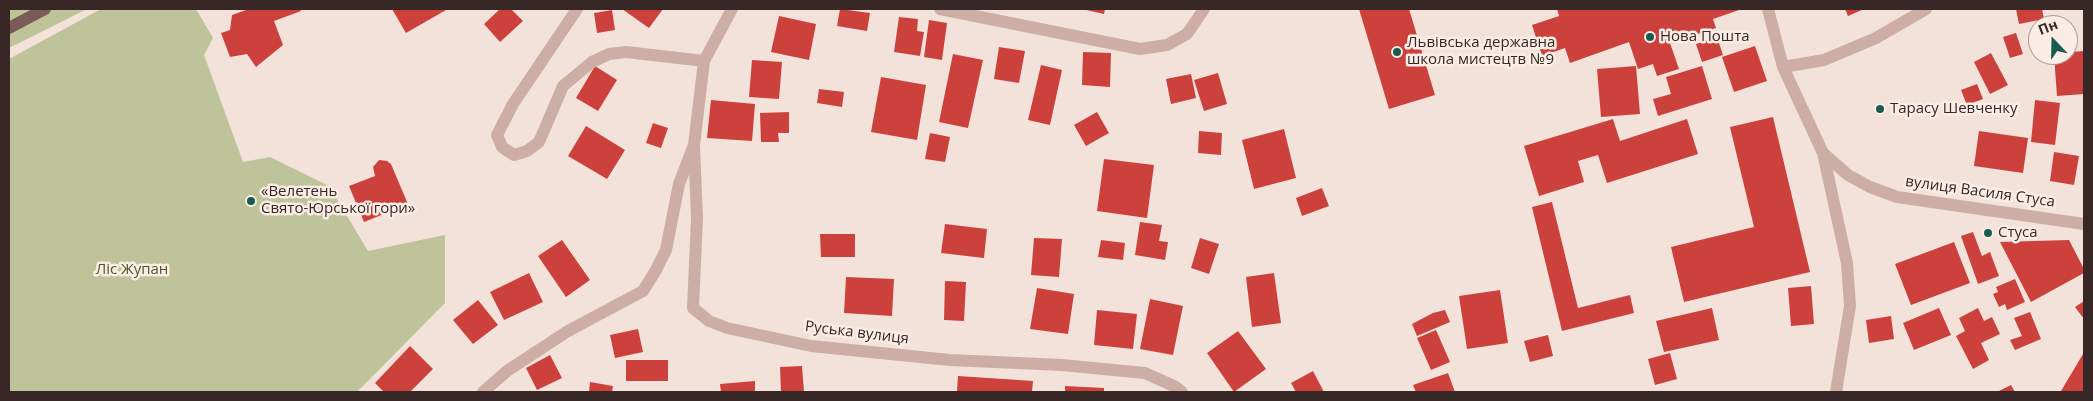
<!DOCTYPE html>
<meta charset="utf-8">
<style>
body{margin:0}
#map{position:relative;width:2093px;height:401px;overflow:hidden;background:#f3e2da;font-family:"Open Sans",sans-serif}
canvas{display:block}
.frame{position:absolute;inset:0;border:10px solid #372827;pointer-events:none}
.north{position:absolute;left:2028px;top:15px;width:50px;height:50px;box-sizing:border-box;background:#faede6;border:1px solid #ac9e9a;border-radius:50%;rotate:339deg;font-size:14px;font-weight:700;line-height:20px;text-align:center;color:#372827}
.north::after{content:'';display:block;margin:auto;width:18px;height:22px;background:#1a5b51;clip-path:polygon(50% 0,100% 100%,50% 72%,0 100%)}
</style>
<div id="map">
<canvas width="2093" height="401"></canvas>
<div class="frame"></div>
<div class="north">Пн</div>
</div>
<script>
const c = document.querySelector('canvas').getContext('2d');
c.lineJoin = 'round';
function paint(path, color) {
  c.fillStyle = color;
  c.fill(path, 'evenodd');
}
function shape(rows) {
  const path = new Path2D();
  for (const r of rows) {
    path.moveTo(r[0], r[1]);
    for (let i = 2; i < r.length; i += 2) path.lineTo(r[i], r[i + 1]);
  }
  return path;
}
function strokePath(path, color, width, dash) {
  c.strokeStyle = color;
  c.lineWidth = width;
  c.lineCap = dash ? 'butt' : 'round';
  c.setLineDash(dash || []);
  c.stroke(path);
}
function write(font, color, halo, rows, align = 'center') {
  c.font = font + ' "Open Sans",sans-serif';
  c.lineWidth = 5;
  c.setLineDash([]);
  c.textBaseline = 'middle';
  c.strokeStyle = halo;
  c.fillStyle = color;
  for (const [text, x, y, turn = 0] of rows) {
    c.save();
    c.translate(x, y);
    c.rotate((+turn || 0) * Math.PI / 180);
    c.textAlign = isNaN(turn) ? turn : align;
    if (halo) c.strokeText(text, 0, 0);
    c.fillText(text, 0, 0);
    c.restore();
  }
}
const green = shape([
 [9,9,87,9,9,48],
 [101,9,196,9,213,38,204,55,243,162,270,157,329,186,368,251,445,235,445,303,357,392,9,392,9,59]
]);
const building = shape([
 [249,9,300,9,301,11,274,21,283,45,256,67,247,54,230,57,221,33,230,30,232,15],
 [392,9,445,9,446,10,406,33],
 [500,9,511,9,523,21,500,42,484,24],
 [622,9,663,9,649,28],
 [840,9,870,13,867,31,837,26],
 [1082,9,1105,9,1104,14],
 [1359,9,1409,9,1435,95,1389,109],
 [1557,9,1742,9,1713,19,1716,28,1670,43,1679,69,1657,76,1653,64,1638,69,1629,42,1570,63,1565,48,1542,56,1532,25,1559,16],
 [1845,9,1864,9,1848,16],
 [2016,9,2042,9,2044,19,2019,24],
 [612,10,615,30,597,33,594,13],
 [779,16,816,24,809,60,771,52],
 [899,17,918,19,917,31,924,32,920,56,894,52],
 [929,20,947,23,942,60,924,57],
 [2016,33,2023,54,2010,58,2003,37],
 [1717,37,1723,55,1702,62,1696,44],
 [1755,46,1767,81,1734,92,1722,57],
 [999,47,1025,51,1019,83,994,79],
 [2084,51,2084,94,2057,96,2054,55,2068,55,2068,52],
 [1083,52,1111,53,1110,87,1082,85],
 [1991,53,2008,85,1990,94,1974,62],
 [953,54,983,60,968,128,939,122],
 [752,60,782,62,779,99,749,97],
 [1041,65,1062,70,1050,125,1028,120],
 [595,66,617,80,598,111,576,98],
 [1636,66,1640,114,1601,117,1597,69],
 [1702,66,1712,99,1658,116,1653,99,1671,94,1666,77],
 [1218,73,1227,104,1204,111,1194,80],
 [1191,74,1196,98,1171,104,1166,79],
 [881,77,926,85,917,140,871,132],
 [1977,84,1983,99,1967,105,1961,90],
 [819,89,844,92,842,107,817,103],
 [711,100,755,104,752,141,707,138],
 [2035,100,2060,103,2055,145,2031,142],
 [789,112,789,133,778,133,779,142,761,142,760,113],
 [1097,112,1109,133,1086,146,1074,125],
 [1773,117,1810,272,1684,302,1671,247,1754,227,1730,127],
 [1613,119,1620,141,1687,119,1698,154,1607,183,1598,155,1578,161,1584,182,1539,196,1524,146],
 [653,123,668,128,661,148,646,143],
 [586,126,625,150,607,179,568,156],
 [1284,129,1296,178,1254,189,1242,140],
 [1199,131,1222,133,1221,155,1198,153],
 [1979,131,2028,138,2023,173,1974,166],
 [930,133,950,137,945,162,925,159],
 [2054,152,2079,156,2074,185,2050,181],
 [1104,159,1154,165,1147,218,1097,211],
 [379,160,387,161,391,164,410,209,396,215,394,210,364,222,349,186,375,176,373,167],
 [1322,188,1329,206,1302,216,1296,198],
 [1552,202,1578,308,1630,295,1634,313,1562,331,1532,207],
 [1140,222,1162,225,1159,241,1168,242,1165,260,1135,255],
 [945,224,987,229,984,258,941,253],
 [1973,232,1982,256,1990,252,1999,276,1978,284,1961,236],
 [820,234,855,234,855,257,821,257],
 [1034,238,1062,239,1059,277,1031,275],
 [1200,238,1219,244,1209,274,1191,268],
 [562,240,590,280,566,297,538,256],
 [1101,240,1125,243,1123,260,1098,257],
 [2069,240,2084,269,2084,273,2031,302,2000,242],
 [1954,242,1970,283,1911,305,1895,264],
 [529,273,543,302,504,320,490,292],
 [1274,273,1281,323,1252,327,1246,277],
 [846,277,894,279,892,316,844,313],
 [2015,279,2025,302,2007,310,2005,304,1999,307,1993,294,1998,292,1996,287],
 [945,281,966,282,964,321,944,320],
 [1811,286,1814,324,1791,326,1788,288],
 [1037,288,1074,294,1068,334,1030,329],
 [1500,290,1508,343,1467,349,1459,296],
 [1150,299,1183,306,1173,355,1140,349],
 [478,300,498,325,473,344,453,320],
 [2084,301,2084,319,2075,307],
 [1712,308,1719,340,1664,352,1656,321],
 [1939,308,1951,335,1914,350,1903,323],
 [1978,308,1984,321,1992,317,2000,334,1981,343,1989,360,1973,369,1956,336,1965,331,1959,318],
 [1097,310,1137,314,1133,349,1094,345],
 [1445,310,1450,322,1417,336,1412,324,1433,313],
 [2030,312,2041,339,2015,350,2010,340,2022,336,2014,318],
 [1891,316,1894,339,1869,343,1866,320],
 [638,329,643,352,615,358,610,335],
 [1436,330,1450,362,1431,370,1417,338],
 [1238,331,1266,369,1234,392,1207,353],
 [1548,335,1553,356,1530,362,1524,341],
 [410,346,433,369,410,392,384,392,375,383],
 [1670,353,1677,379,1655,385,1648,359],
 [2083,354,2084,392,2064,392,2061,391],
 [550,355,562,378,537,390,526,368],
 [626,360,668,360,668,381,626,381],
 [802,366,804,392,781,392,780,367],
 [1313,371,1324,392,1296,392,1291,383],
 [1448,373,1455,392,1416,392,1413,385],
 [958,376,1033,381,1032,392,957,392],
 [755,381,755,392,721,392,720,384],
 [590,382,613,386,612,392,589,392],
 [2011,385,2015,392,1997,392],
 [1065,386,1104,388,1104,392,1065,392]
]);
const minor = shape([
 [577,9,513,104,497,135,502,147,514,155,527,151,539,142,563,86,592,62,609,54,626,52,704,61],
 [940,9,1140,49,1167,45,1187,34,1204,9],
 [1768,9,1783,67,1823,153,1847,263,1850,306,1836,392],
 [1783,67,1824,60,1876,38,1926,9],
 [694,145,697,218,693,308,709,321,727,328,811,346,950,360,1062,365,1145,373,1176,387,1182,392],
 [1823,153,1848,175,1870,187,1897,197,2084,224],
 [483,392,507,371,568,331,643,291,656,270,666,250,679,184,694,145,704,61,732,9]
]);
const primary = shape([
 [9,28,45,9]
]);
const markers = [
 [1650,37,5,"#1a5b51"],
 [1397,52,5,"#1a5b51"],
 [1880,109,5,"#1a5b51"],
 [251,201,5,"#1a5b51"],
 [1988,233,5,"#1a5b51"]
];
const poiNames = [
 ["Нова Пошта",1660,37],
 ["Львівська державна",1407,43],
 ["школа мистецтв №9",1407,60],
 ["Тарасу Шевченку",1890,109],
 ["«Велетень",261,192],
 ["Свято-Юрської гори»",261,209],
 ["Стуса",1998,233]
];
const streetNames = [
 ["вулиця Василя Стуса",1980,192,8],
 ["Руська вулиця",857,333,7]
];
const parkNames = [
 ["Ліс Жупан",132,270]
];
paint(green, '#bec399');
paint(building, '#cd413d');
strokePath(minor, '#ccaea5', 12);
strokePath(primary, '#7a5b57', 12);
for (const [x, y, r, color] of markers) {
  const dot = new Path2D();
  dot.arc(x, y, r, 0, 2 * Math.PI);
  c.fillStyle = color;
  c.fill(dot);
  strokePath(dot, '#faede6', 2);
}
write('15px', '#372827', '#faede6', poiNames, 'left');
write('15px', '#372827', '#faede6', streetNames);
write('15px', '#505729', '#faede6', parkNames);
</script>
